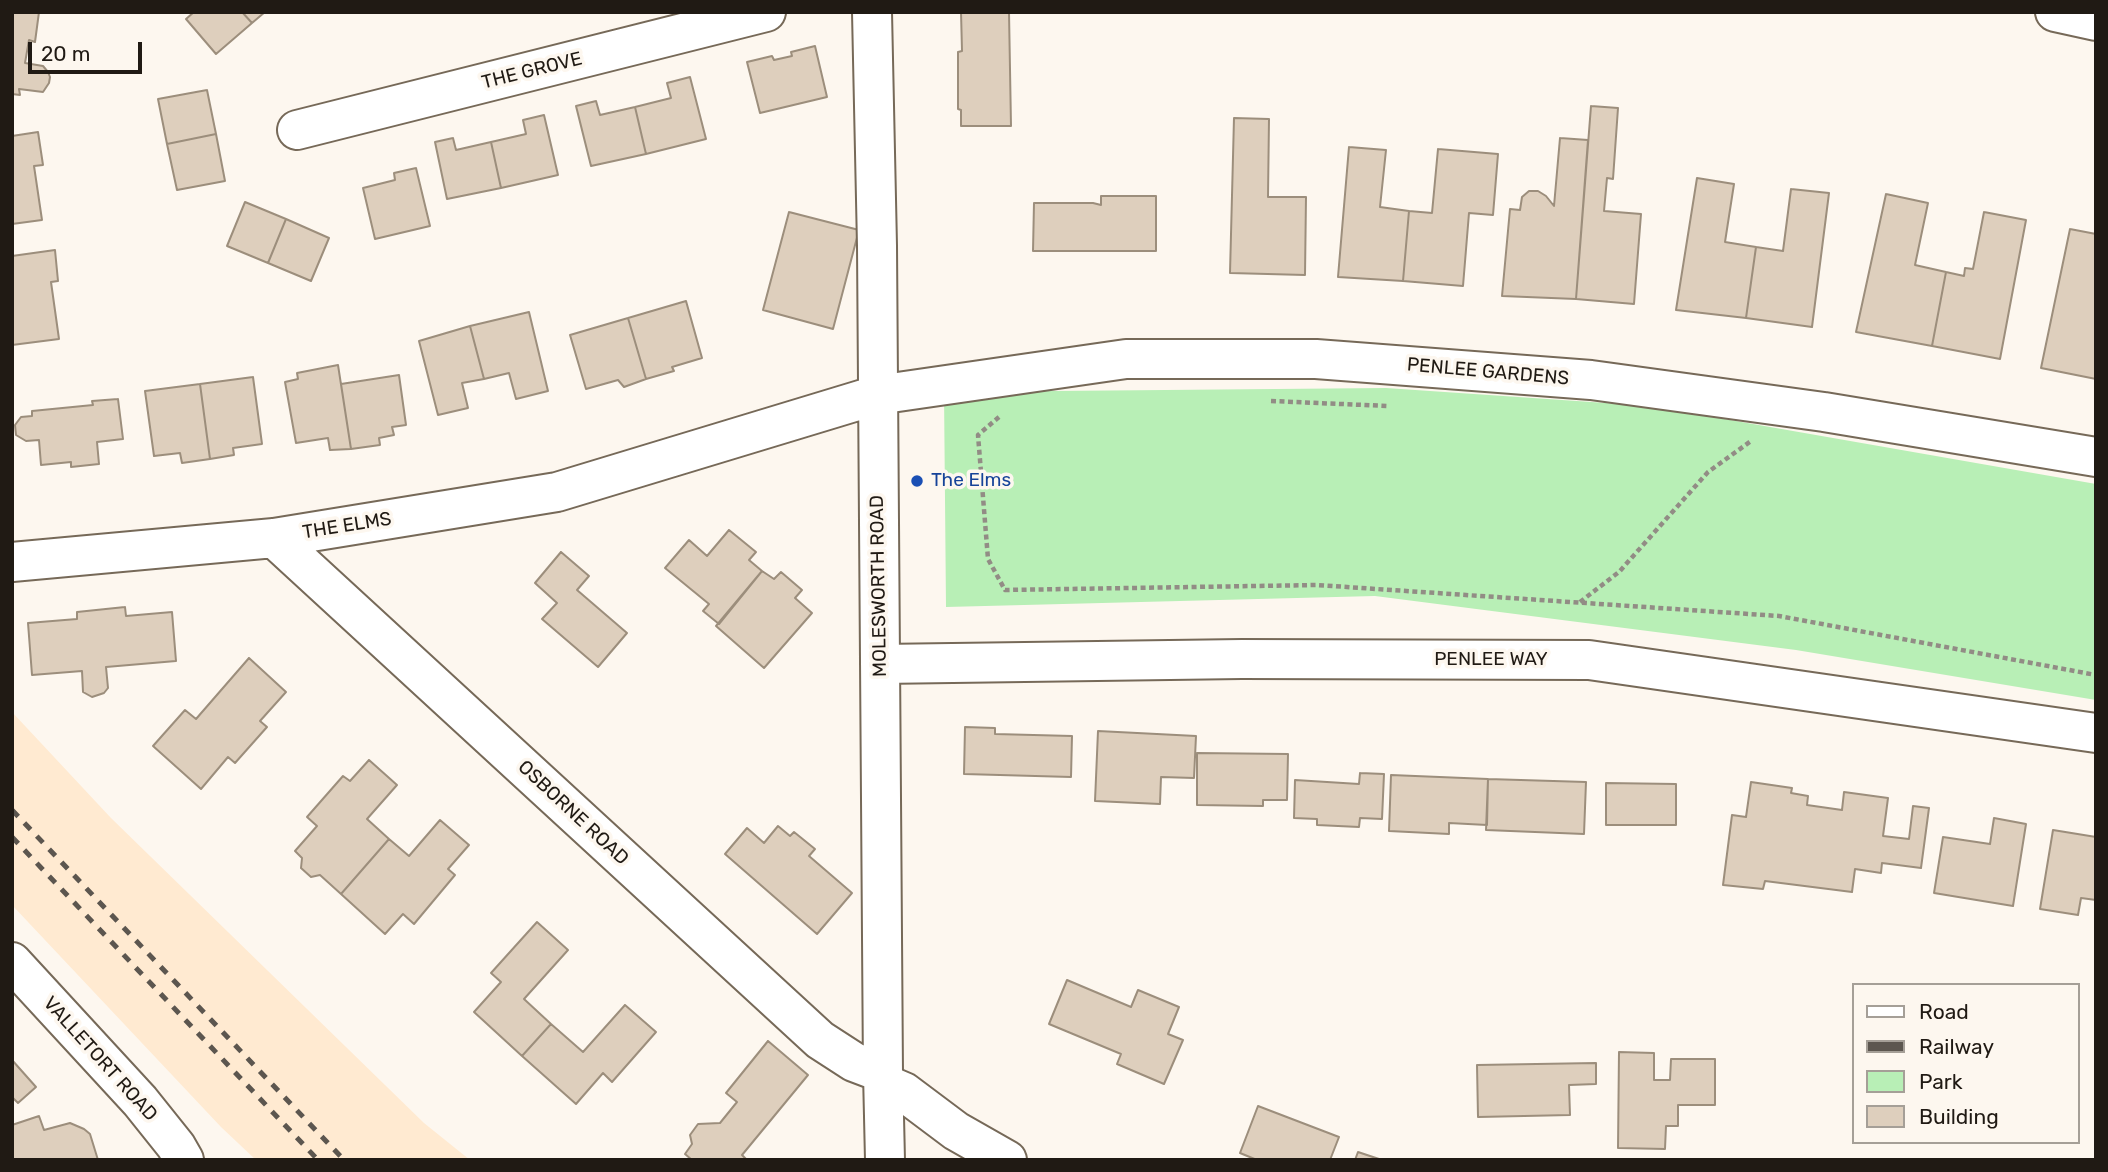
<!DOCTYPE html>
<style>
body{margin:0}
#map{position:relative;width:2108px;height:1172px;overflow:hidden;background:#fdf7ef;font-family:Rubik,sans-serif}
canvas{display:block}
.frame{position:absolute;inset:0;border:14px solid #201a14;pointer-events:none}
.legend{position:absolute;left:1852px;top:983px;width:228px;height:161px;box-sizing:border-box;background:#fdf7ef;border:2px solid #a59f97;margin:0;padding:9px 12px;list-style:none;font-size:21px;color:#201a14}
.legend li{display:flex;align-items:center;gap:14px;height:35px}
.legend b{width:35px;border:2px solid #a59f97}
.scale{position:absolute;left:28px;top:42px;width:114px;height:32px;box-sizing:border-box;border:4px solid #201a14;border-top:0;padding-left:9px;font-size:21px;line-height:24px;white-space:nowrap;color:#201a14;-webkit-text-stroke:5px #fdf7ef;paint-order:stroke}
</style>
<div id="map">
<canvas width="2108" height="1172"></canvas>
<div class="frame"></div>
<ul class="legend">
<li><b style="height:9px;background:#fff"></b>Road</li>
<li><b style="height:9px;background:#5c564f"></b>Railway</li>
<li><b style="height:19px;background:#b8efb6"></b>Park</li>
<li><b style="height:19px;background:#decfbd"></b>Building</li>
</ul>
<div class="scale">20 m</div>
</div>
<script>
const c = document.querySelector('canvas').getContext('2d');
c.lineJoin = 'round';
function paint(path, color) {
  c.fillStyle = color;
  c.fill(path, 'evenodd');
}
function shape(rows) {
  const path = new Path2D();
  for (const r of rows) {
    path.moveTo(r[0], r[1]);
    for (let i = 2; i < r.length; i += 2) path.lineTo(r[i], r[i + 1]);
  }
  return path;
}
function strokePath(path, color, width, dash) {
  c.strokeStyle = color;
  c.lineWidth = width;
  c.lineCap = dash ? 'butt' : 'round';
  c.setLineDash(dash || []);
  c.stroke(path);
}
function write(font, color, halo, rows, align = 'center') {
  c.font = font + ' Rubik,sans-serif';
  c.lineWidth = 7;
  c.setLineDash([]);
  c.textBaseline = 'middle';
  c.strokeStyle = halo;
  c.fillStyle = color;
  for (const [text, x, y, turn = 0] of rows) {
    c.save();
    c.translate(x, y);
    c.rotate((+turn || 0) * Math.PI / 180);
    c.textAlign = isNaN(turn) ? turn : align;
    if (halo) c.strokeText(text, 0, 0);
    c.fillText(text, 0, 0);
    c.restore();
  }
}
const built = shape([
 [12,712,111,818,424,1123,470,1160,256,1160,221,1127,12,905]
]);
const green = shape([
 [1386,388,1650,406,2096,484,2096,700,1796,650,1375,596,946,607,944,392]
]);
const building = shape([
 [12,12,39,12,35,42,29,40,25,63,43,66,48,72,50,77,49,83,43,92,19,89,20,95,12,94,12,12],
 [194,12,242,12,252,23,216,54,186,19,194,12],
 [242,12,265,12,252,23,242,12],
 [961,12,1009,12,1011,126,961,126,961,110,958,109,958,52,962,51,961,12],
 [815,46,827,97,760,113,747,62,772,56,774,60,792,56,791,52,815,46],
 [690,77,706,139,646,154,635,107,671,98,667,83,690,77],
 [207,90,216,134,167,144,158,99,207,90],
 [596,101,600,115,635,107,646,154,591,166,576,106,596,101],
 [1591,106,1618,108,1613,179,1607,178,1604,211,1641,214,1634,304,1576,299,1591,106],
 [544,115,558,175,501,188,491,142,526,134,523,120,544,115],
 [1234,118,1269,119,1268,197,1306,197,1305,275,1230,273,1234,118],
 [38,132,43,165,34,166,42,220,12,224,12,136,38,132],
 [216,134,225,181,177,190,167,144,216,134],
 [453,138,456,150,491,142,501,188,447,199,435,142,453,138],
 [1560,138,1588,140,1576,299,1502,296,1510,209,1520,210,1522,197,1529,191,1538,191,1546,196,1554,206,1560,138],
 [1349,147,1386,150,1380,207,1409,211,1403,281,1338,277,1349,147],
 [1438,149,1498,154,1493,215,1469,213,1463,286,1403,281,1409,211,1432,213,1438,149],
 [416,168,430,226,375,239,363,188,395,180,394,173,416,168],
 [1697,178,1734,184,1725,242,1756,247,1746,318,1676,310,1697,178],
 [1791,189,1829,193,1812,327,1746,318,1756,247,1783,251,1791,189],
 [1886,194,1928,203,1915,265,1946,272,1932,346,1856,332,1886,194],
 [1101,196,1156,196,1156,251,1033,251,1034,203,1093,203,1101,205,1101,196],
 [245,202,286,219,268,263,227,246,245,202],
 [789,212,859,230,833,329,763,310,789,212],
 [1984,212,2026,220,2000,359,1932,346,1946,272,1964,276,1965,268,1973,269,1984,212],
 [286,219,329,238,311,281,268,263,286,219],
 [2070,229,2096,234,2096,379,2041,368,2070,229],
 [55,250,58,281,51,282,59,339,12,345,12,256,55,250],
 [686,301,702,358,672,367,674,371,646,379,628,318,686,301],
 [529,312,548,391,516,399,509,373,484,379,470,326,529,312],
 [628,318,646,379,624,387,618,380,586,389,570,335,628,318],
 [470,326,484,379,462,383,468,408,438,415,419,341,470,326],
 [338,365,351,449,330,450,328,438,296,443,285,382,298,379,297,373,338,365],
 [399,375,406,425,392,427,394,435,379,438,380,445,351,449,341,384,399,375],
 [253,377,262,444,233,448,234,455,210,459,200,384,253,377],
 [200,384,210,459,182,463,180,453,154,456,145,391,200,384],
 [118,399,123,439,97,442,99,464,71,467,71,462,41,465,39,440,26,441,16,435,15,425,21,417,32,416,32,411,93,405,92,401,118,399],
 [729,530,756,552,749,560,762,571,719,624,703,611,709,604,665,568,689,540,707,556,729,530],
 [561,552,589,576,577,590,627,633,598,667,542,619,557,603,535,583,561,552],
 [762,571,774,579,781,572,802,590,795,598,812,613,764,668,716,626,762,571],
 [125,607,126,616,172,612,176,661,106,667,108,688,104,693,92,697,83,692,82,671,32,675,28,623,77,619,77,612,125,607],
 [249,658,286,692,260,721,267,727,235,763,228,757,201,789,153,746,185,710,196,719,249,658],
 [965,727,995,728,995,734,1072,736,1071,777,964,774,965,727],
 [1098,731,1196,736,1194,778,1161,777,1160,804,1095,801,1098,731],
 [1197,753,1288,754,1287,800,1263,800,1263,806,1197,805,1197,753],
 [369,760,397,785,367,819,389,839,341,894,320,875,311,877,301,868,302,858,295,851,317,826,307,817,343,776,350,781,369,760],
 [1360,773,1384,774,1382,819,1360,818,1359,827,1317,825,1317,819,1294,818,1295,780,1359,784,1360,773],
 [1391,775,1488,779,1487,825,1449,823,1449,834,1389,831,1391,775],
 [1488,779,1586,782,1584,834,1486,830,1488,779],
 [1751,782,1792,788,1791,793,1808,796,1807,805,1842,810,1844,792,1888,798,1883,836,1909,839,1913,806,1929,808,1921,868,1882,863,1881,873,1855,869,1852,892,1765,881,1763,889,1723,885,1732,815,1746,817,1751,782],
 [1606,783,1676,784,1676,825,1606,825,1606,783],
 [1994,818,2026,824,2013,906,1934,893,1943,837,1990,844,1994,818],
 [440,820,469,845,448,869,455,875,414,924,403,914,385,934,341,894,389,839,409,856,440,820],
 [778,826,790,836,794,832,815,849,809,856,852,893,817,934,725,854,747,828,764,843,778,826],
 [2053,830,2096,837,2096,900,2081,898,2078,915,2040,909,2053,830],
 [537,922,568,950,524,999,551,1024,522,1056,474,1012,501,982,491,973,537,922],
 [1067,980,1131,1007,1138,990,1179,1007,1168,1034,1183,1040,1164,1084,1117,1064,1121,1054,1049,1024,1067,980],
 [625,1005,656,1032,612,1082,603,1073,576,1104,522,1056,551,1024,583,1052,625,1005],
 [768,1041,808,1075,742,1155,747,1160,692,1160,685,1154,692,1144,690,1135,698,1124,720,1123,737,1102,726,1093,768,1041],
 [1619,1052,1654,1053,1654,1080,1670,1080,1671,1059,1715,1059,1715,1105,1678,1105,1678,1126,1666,1126,1665,1149,1618,1148,1619,1052],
 [12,1060,36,1087,18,1103,12,1097,12,1060],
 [1596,1063,1596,1084,1569,1085,1570,1115,1478,1117,1477,1065,1596,1063],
 [1258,1106,1339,1137,1330,1160,1257,1160,1240,1153,1258,1106],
 [39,1116,44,1130,70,1123,84,1129,90,1134,98,1160,12,1160,12,1125,39,1116],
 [1358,1152,1382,1160,1355,1160,1358,1152]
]);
const path = shape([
 [1271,401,1388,406],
 [999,417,978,435,988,559,1005,590,1317,585,1779,616,2096,675],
 [1580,602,1619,572,1708,472,1751,441]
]);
const minor = shape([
 [872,12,877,246,883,1073,885,1160],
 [2055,12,2096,21],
 [297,130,766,12],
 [274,538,820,1040,854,1062,883,1073],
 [12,562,274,538,557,492,877,395,1126,359,1316,359,1591,380,1824,412,2096,457],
 [880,664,1242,659,1589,660,2096,733],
 [12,962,140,1101,176,1146,184,1160],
 [883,1083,904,1092,956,1131,1007,1160]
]);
const rail = shape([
 [12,810,344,1160],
 [12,837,318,1160]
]);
const markers = [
 [917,481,7,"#1a4fb4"]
];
const streetNames = [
 ["THE GROVE",532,71,-14],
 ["PENLEE GARDENS",1488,372,5],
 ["THE ELMS",347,526,-9],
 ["MOLESWORTH ROAD",879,586,-91],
 ["PENLEE WAY",1491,660],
 ["OSBORNE ROAD",573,813,43],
 ["VALLETORT ROAD",100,1059,48]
];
const transitNames = [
 ["The Elms",931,481]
];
paint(built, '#ffead1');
paint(green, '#b8efb6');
paint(building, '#decfbd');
strokePath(building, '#9c8e7c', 2);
strokePath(minor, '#766958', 42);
strokePath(path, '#928c85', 4.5, [5, 3.5]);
strokePath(minor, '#fff', 38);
strokePath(rail, '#5c564f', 5, [9, 9]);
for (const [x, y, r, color] of markers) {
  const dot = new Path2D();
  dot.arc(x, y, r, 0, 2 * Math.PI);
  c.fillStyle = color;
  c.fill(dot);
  strokePath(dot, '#fdf7ef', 2.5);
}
write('19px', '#201a14', '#fdf7ef', streetNames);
write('19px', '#164399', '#fdf7ef', transitNames, 'left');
</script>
